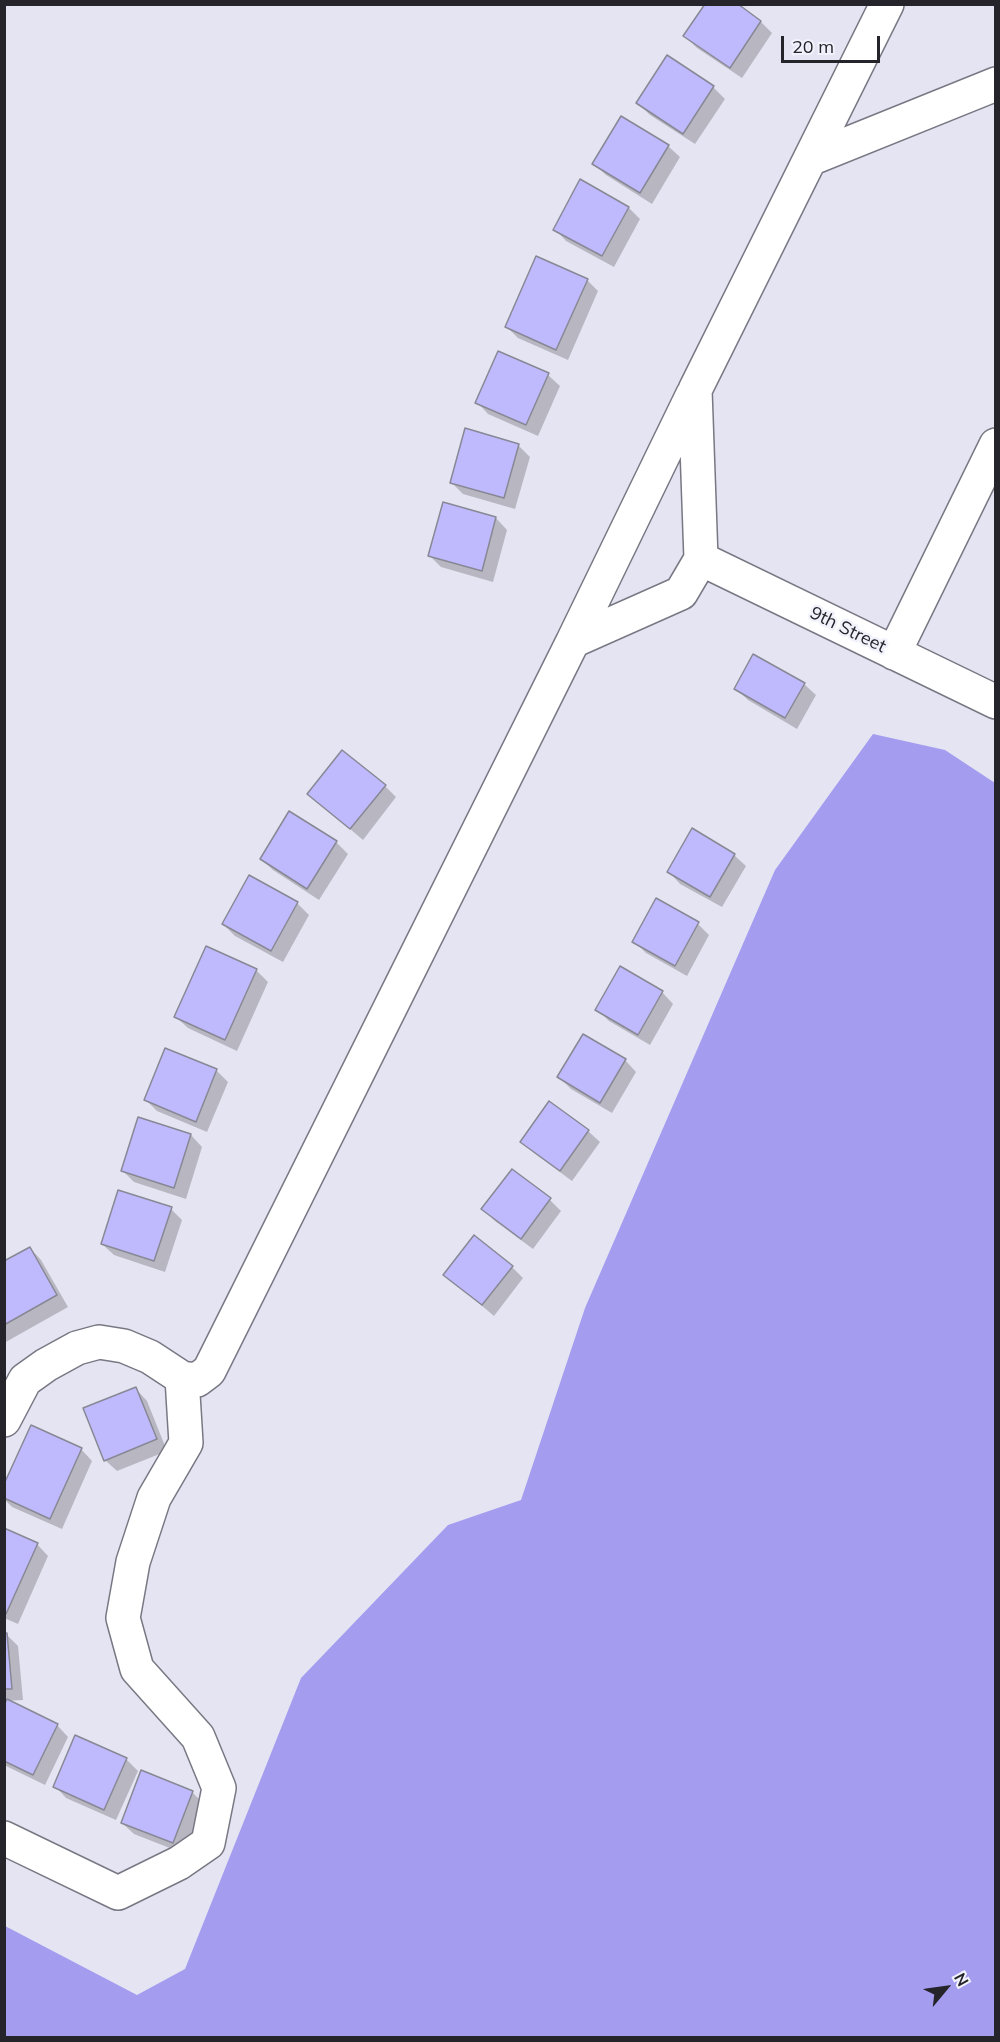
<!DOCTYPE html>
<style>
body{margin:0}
#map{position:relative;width:1000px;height:2042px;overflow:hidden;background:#e5e4f2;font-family:Mulish,sans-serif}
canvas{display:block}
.frame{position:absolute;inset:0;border:6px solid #25242a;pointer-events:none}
.north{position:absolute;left:916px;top:1958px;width:60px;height:60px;-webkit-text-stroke:4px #f2f2fd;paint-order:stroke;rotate:61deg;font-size:16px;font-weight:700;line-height:24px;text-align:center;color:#25242a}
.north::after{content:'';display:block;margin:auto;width:21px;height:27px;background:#25242a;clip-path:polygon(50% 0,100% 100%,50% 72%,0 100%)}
.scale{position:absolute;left:781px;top:36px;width:99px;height:27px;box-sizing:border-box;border:3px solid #25242a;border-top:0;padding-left:8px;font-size:18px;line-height:21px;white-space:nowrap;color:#25242a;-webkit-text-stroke:4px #f2f2fd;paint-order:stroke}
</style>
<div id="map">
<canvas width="1000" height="2042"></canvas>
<div class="frame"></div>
<div class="north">N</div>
<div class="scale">20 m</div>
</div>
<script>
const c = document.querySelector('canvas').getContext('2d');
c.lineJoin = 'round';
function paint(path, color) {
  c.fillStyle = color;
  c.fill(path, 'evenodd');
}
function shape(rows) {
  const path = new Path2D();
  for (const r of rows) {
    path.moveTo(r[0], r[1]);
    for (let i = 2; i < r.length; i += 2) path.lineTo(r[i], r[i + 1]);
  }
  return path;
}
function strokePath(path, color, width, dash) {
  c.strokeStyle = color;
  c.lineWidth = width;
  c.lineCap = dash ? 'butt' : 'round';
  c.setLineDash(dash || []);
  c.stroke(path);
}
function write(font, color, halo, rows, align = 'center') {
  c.font = font + ' Mulish,sans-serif';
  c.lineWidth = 5;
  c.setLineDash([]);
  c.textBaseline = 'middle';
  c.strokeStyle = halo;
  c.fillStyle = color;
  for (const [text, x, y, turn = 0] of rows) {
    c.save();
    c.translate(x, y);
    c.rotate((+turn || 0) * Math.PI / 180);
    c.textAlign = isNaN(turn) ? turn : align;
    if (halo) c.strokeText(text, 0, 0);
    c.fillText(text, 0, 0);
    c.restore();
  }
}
const water = shape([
 [873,734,945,750,995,783,995,2037,5,2037,5,1926,137,1995,185,1969,301,1678,448,1525,521,1500,585,1308,775,870]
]);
const shadow = shape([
 [735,4,761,22,772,33,742,78,697,48,685,36],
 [713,87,725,99,695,144,650,115,638,103],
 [668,146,680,157,652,204,606,175,594,164],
 [629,208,640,219,614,267,566,241,555,229],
 [587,280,598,291,568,360,518,338,506,326],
 [548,375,560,386,538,436,488,414,477,402],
 [518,445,530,457,515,509,463,494,451,482],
 [496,518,507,530,493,582,441,567,430,556],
 [804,684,816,695,797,729,748,700,736,689],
 [385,786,396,797,363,840,309,794],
 [336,842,348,854,319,900,273,870,261,859],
 [734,855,746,866,722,907,680,884,669,872],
 [297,903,309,915,283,962,235,936,223,924],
 [698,924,709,935,687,976,646,953,634,941],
 [256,970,268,982,237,1051,188,1028,176,1017],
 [662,992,673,1004,650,1045,609,1021,597,1009],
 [625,1060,636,1072,612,1113,571,1089,559,1077],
 [216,1070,228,1082,207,1132,157,1111,146,1100],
 [550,1103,588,1131,600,1142,572,1181,534,1153,522,1142],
 [191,1135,202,1147,186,1199,134,1182,123,1171],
 [550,1200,561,1211,533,1249,495,1221,483,1209],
 [171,1209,182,1220,165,1272,114,1255,102,1244],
 [30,1248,41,1260,68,1307,4,1343,4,1263],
 [512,1267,523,1278,494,1316,445,1275],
 [136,1389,147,1401,167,1451,117,1471,105,1460],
 [81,1449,92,1461,62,1529,12,1507,4,1499,4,1487],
 [4,1530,37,1544,48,1556,18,1624,4,1618],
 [6,1634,18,1646,23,1700,4,1701,4,1635],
 [4,1708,57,1725,68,1737,45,1785,4,1765],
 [126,1759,138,1771,116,1820,66,1798,55,1786],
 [192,1792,204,1804,185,1854,134,1834,122,1823]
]);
const building = shape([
 [705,4,738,4,761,21,730,68,683,36,705,4],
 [667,55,714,86,683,134,636,103,667,55],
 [621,116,669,145,640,193,592,164,621,116],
 [580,179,629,207,602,256,553,230,580,179],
 [536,256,588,279,556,350,505,327,536,256],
 [498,351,549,373,526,425,475,403,498,351],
 [465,428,519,444,504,498,450,483,465,428],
 [443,502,496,517,482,571,428,556,443,502],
 [753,654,805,683,785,718,734,689,753,654],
 [342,750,386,785,350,829,307,794,342,750],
 [289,811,337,841,307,889,260,859,289,811],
 [692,828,735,854,710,897,667,872,692,828],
 [249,875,298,902,271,951,222,924,249,875],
 [656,898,699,922,675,966,632,942,656,898],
 [206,946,257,969,225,1040,174,1017,206,946],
 [620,966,663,991,638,1035,595,1010,620,966],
 [583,1034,626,1059,600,1103,557,1077,583,1034],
 [165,1048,217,1069,196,1122,144,1100,165,1048],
 [549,1101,589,1130,560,1171,520,1142,549,1101],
 [138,1117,191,1134,174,1188,121,1171,138,1117],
 [512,1169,551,1198,521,1239,481,1209,512,1169],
 [118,1190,172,1207,154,1261,101,1244,118,1190],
 [474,1235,513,1266,482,1305,443,1275,474,1235],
 [30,1247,57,1295,4,1325,4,1261,30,1247],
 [136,1387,157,1439,104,1461,83,1408,136,1387],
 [31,1425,82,1448,50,1519,4,1498,4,1484,31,1425],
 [4,1528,38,1543,6,1614,4,1613,4,1528],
 [4,1633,7,1633,12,1689,4,1689,4,1633],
 [7,1699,58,1724,33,1775,4,1761,4,1705,7,1699],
 [75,1735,127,1758,104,1810,53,1787,75,1735],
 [141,1770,193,1791,173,1843,121,1823,141,1770]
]);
const minor = shape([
 [810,159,996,84],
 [701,559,996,702],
 [573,641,693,394],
 [894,653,996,445],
 [4,1420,25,1380,46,1365,77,1348,99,1342,124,1346,150,1357,182,1378,197,1380,209,1371,573,641,681,593,701,559,695,390,887,4],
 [4,1838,118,1893,179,1863,208,1843,219,1788,198,1737,137,1669,123,1618,133,1562,154,1498,186,1443,182,1378]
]);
const streetNames = [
 ["9th Street",848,630,26]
];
paint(water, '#a49cef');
paint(shadow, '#0003');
paint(building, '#bfbafe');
strokePath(building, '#888895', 1.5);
strokePath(minor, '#787884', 36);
strokePath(minor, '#fff', 33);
write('18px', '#25242a', '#f2f2fd', streetNames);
</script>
